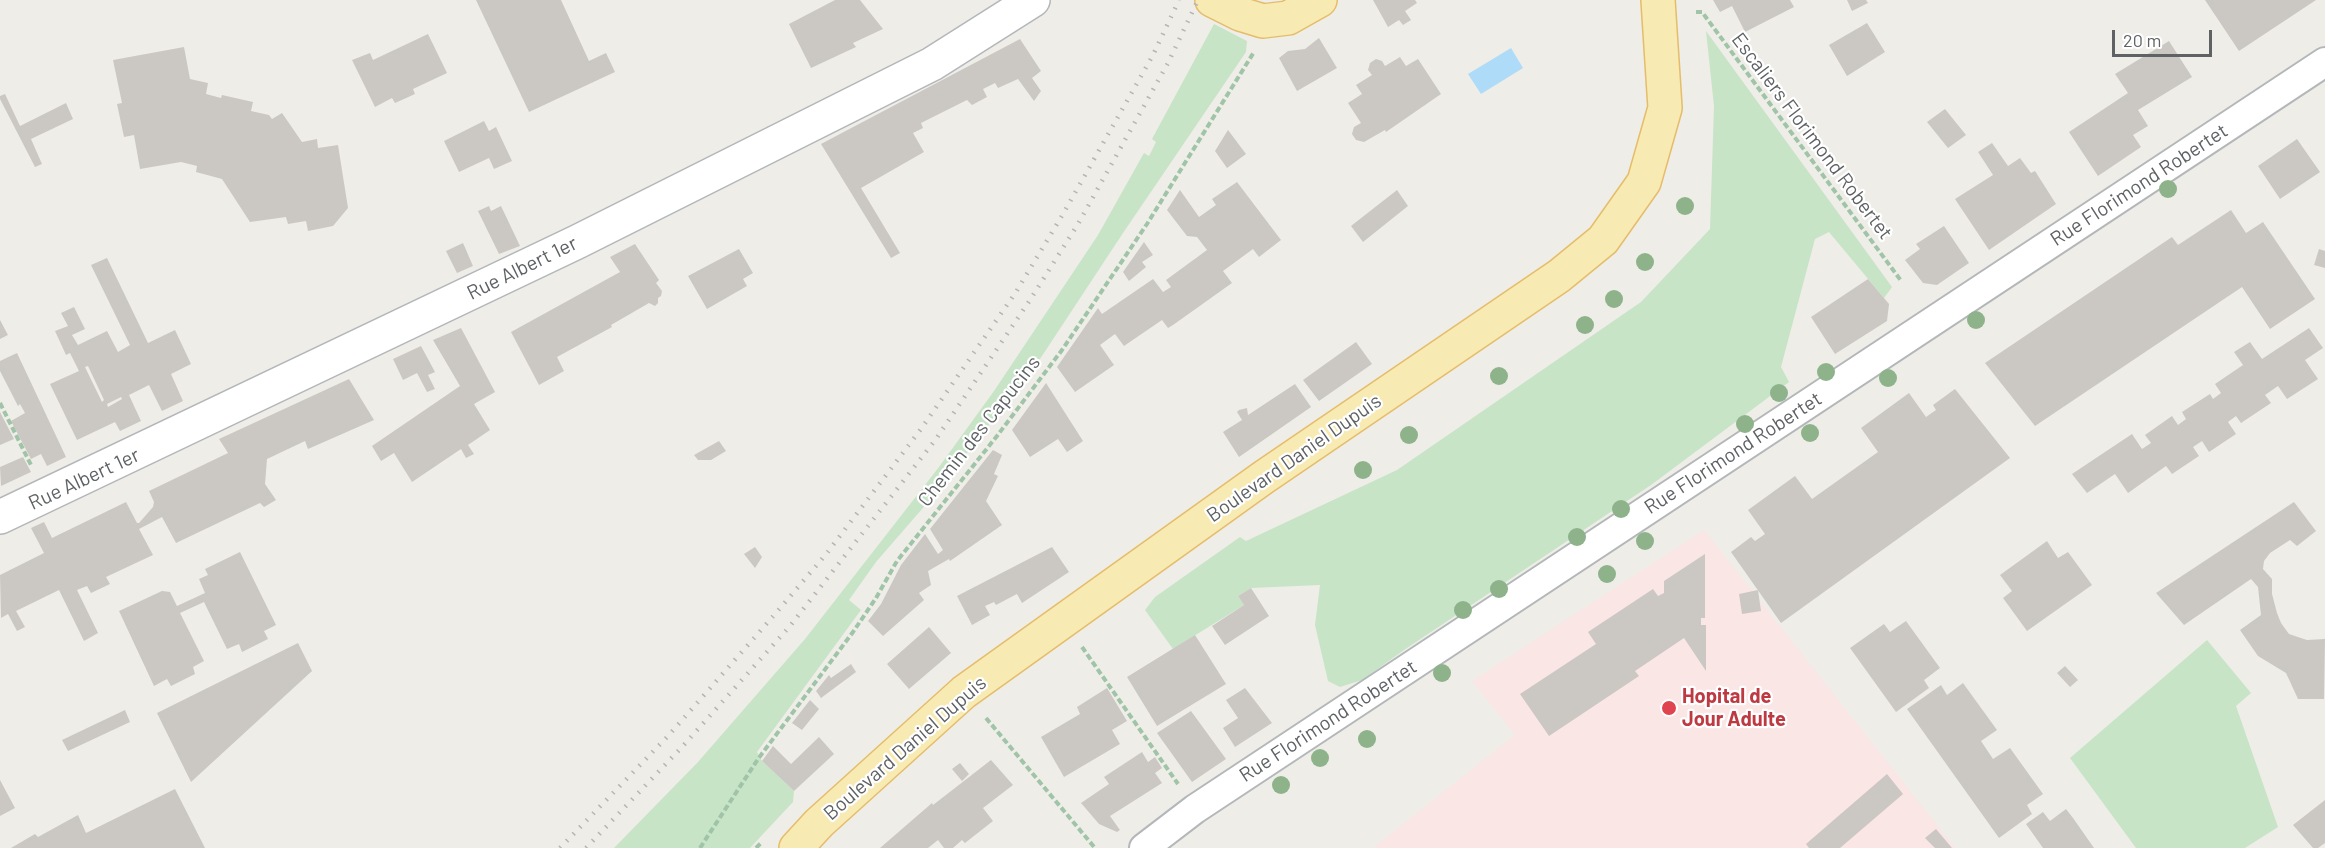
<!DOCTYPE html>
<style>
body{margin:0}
#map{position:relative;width:2325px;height:848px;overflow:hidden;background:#efede7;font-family:Barlow,sans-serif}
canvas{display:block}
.scale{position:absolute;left:2112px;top:30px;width:100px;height:27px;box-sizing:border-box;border:3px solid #5e6265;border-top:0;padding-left:8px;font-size:18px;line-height:21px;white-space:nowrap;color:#5e6265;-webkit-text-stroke:4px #fff;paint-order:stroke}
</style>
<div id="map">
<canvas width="2325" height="848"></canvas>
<div class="scale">20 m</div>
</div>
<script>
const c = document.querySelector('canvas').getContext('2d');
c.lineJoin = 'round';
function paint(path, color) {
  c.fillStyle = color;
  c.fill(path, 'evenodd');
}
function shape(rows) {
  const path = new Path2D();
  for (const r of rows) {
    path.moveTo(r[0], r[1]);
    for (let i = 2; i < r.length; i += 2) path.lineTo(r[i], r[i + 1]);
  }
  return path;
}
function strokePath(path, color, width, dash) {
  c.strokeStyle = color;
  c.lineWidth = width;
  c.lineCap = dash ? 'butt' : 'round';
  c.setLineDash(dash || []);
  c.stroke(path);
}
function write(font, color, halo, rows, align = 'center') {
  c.font = font + ' Barlow,sans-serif';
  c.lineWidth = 4.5;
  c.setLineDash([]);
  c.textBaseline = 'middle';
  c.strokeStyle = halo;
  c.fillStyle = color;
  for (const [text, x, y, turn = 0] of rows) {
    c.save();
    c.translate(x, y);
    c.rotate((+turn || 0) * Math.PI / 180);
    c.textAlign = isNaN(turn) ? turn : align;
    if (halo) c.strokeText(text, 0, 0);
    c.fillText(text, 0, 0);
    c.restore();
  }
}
const medical = shape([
 [1704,530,1955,848,1373,848,1515,735,1472,681]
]);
const green = shape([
 [1214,24,1247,41,1246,52,1123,233,1038,362,935,494,876,562,849,600,861,610,757,752,762,761,794,791,793,802,750,848,614,848,698,762,805,639,939,467,994,391,1098,235,1144,153,1149,156,1156,142,1152,139],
 [1706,31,1892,287,1884,298,1829,232,1815,239,1781,367,1789,382,1651,485,1404,650,1362,680,1340,687,1328,681,1315,625,1320,585,1251,588,1238,596,1244,605,1173,649,1145,610,1155,597,1240,537,1246,541,1397,470,1641,302,1710,229,1714,106],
 [2207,640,2251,693,2236,706,2278,827,2245,848,2136,848,2070,758]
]);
const water = shape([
 [1511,48,1523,68,1481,94,1468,74]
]);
const building = shape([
 [476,0,561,0,589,61,606,53,615,72,529,112],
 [835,0,860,0,883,29,853,43,856,47,811,68,789,24],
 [1373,0,1415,0,1417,3,1405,11,1411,20,1403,25,1399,20,1388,27],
 [1713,0,1790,0,1794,7,1745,32,1732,6,1720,12],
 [1847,0,1866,0,1868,3,1852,11],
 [2205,0,2316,0,2239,51],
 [1867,23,1885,52,1847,76,1829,45],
 [428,34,447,73,413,89,415,94,395,103,392,98,375,107,352,60,370,53,373,60],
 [1319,38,1337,68,1297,91,1279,58,1288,51,1305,49],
 [1020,39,1041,71,1032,78,1041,91,1034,101,1018,79,998,88,995,83,983,89,987,97,972,105,967,100,921,123,923,128,913,133,924,152,861,188,900,253,891,258,821,144],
 [2169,41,2192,77,2138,110,2148,126,2133,135,2141,147,2098,176,2069,132,2128,93,2115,74],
 [184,47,190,79,208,83,206,94,221,98,222,95,253,102,251,111,269,115,272,119,282,113,302,142,317,139,318,148,338,145,348,208,333,226,308,231,306,221,288,224,286,217,250,222,222,179,196,172,197,166,181,162,140,169,134,135,124,137,117,104,122,103,113,60],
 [1400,57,1406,66,1418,59,1441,94,1386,132,1385,130,1364,142,1356,140,1352,134,1354,127,1361,123,1348,103,1362,94,1356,85,1372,75,1368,70,1370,63,1376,59,1382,61,1385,66],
 [5,94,20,126,66,103,73,119,31,139,42,164,35,167,0,99,0,96],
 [1945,109,1966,135,1948,148,1927,122],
 [484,121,489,131,496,127,512,161,494,169,489,158,459,172,444,141],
 [1228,130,1246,154,1227,168,1215,151],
 [2297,139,2320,172,2280,199,2258,166],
 [1992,143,2008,166,2020,158,2031,173,2035,171,2056,204,1989,250,1955,199,1993,175,1978,152],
 [1237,182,1281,240,1259,257,1253,249,1223,271,1232,283,1173,325,1168,328,1162,320,1124,346,1115,334,1100,345,1114,365,1075,392,1057,367,1098,308,1102,314,1153,279,1163,292,1171,287,1166,280,1207,250,1197,237,1187,236,1167,210,1180,190,1199,217,1216,205,1212,199],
 [1397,190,1408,206,1363,242,1351,226],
 [489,206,491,211,501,206,520,246,499,254,478,211],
 [2231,210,2246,233,2263,222,2315,299,2270,329,2242,287,2035,426,1985,363,2172,237,2178,245],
 [1944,226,1969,263,1937,285,1923,283,1905,260,1920,249,1916,244],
 [1144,242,1153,255,1142,262,1146,267,1129,281,1123,272],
 [463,243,473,266,457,273,446,251],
 [635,244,659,280,656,283,662,291,661,296,658,298,658,303,655,306,649,303,611,325,612,327,557,357,564,371,539,385,511,332,620,272,610,257],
 [739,249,753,273,743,279,747,286,707,309,688,276],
 [2319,249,2325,251,2325,268,2314,265],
 [107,258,148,343,175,330,191,364,171,374,183,401,162,411,149,385,129,395,141,421,120,431,115,422,77,440,50,384,79,371,70,353,66,355,55,331,68,326,61,313,74,307,85,329,72,335,78,345,107,331,118,352,130,345,91,265],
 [88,366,104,400,102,402,85,367],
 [121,397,122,399,108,407,107,404],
 [1868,279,1889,304,1887,321,1835,354,1811,317],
 [0,320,8,335,0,339],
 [461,328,495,392,474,404,490,430,468,445,474,454,466,458,461,449,412,482,394,453,381,461,372,446,460,386,433,340],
 [2309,328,2323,348,2305,360,2318,379,2287,399,2278,386,2265,395,2271,403,2241,423,2236,416,2228,422,2236,434,2209,452,2202,441,2193,447,2199,456,2172,474,2166,466,2128,493,2115,474,2087,493,2072,474,2132,434,2142,449,2151,443,2145,435,2172,416,2178,425,2186,419,2182,412,2210,394,2213,399,2221,393,2215,384,2243,365,2234,352,2250,342,2262,359],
 [1356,342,1372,364,1319,401,1303,380],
 [421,346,435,372,428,375,435,389,427,392,417,373,403,380,393,359],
 [17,353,66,457,47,466,41,454,31,459,11,421,25,413,20,404,18,406,0,371,0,361],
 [349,379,374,420,308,449,305,441,267,459,265,484,276,500,264,507,260,503,176,543,162,517,139,529,153,555,106,577,110,584,91,593,87,586,77,590,98,633,84,641,59,590,16,611,25,627,17,631,8,614,1,618,0,575,44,553,31,528,44,522,52,538,126,502,137,523,139,523,153,507,154,502,149,491,228,453,219,439],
 [1046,383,1083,441,1067,452,1058,439,1030,457,1012,430],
 [1295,384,1311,407,1239,457,1223,432,1242,420,1237,412,1239,410,1247,408,1248,415],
 [1955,389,2010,458,1781,623,1731,552,1751,537,1755,541,1765,534,1748,510,1795,476,1812,499,1878,452,1861,428,1909,393,1926,417,1936,410,1933,405],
 [0,412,14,439,0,445],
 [719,441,726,451,711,460,698,460,694,455],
 [993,450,1002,455,994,474,998,476,986,501,1002,525,950,561,949,559,928,571,931,585,919,593,924,600,883,636,868,621,881,604,901,565,925,534,938,554,943,550,930,529],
 [23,457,31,472,1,486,0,467],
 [2294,502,2316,531,2297,546,2290,540,2270,553,2264,561,2263,569,2272,579,2272,594,2277,613,2281,623,2289,634,2307,640,2325,639,2324,699,2298,699,2286,673,2258,656,2240,630,2261,615,2258,587,2251,579,2184,625,2156,593],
 [2047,541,2058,558,2068,552,2092,585,2027,631,2003,598,2012,591,2000,575],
 [755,547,762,557,755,568,744,554],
 [1052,547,1069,572,1022,603,1017,594,996,605,994,602,985,606,990,615,972,625,957,596],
 [240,552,276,625,264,631,268,639,242,652,239,644,227,649,204,602,180,613,204,661,193,667,195,674,171,686,167,679,154,686,119,611,162,591,170,592,177,606,205,593,199,579,208,575,205,569],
 [1705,554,1705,618,1701,618,1701,625,1706,625,1706,671,1684,638,1635,671,1639,676,1549,736,1520,694,1596,644,1588,632,1653,589,1658,596,1664,593,1664,581],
 [1251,588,1269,616,1225,645,1212,626,1244,605,1238,596],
 [1758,590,1761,611,1742,614,1739,594],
 [1906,621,1940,668,1924,680,1929,688,1896,712,1850,648,1884,624,1890,632],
 [929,627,951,653,909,689,887,664],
 [1195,635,1226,684,1157,726,1127,677],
 [298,643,312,671,191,782,157,713],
 [851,664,856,672,821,698,816,691,829,675,831,678],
 [2065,666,2078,680,2070,687,2057,673],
 [1963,683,1997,730,1981,741,1993,759,2010,748,2043,794,2027,805,2032,814,1999,838,1907,709,1941,685,1947,695],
 [1107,688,1127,721,1112,730,1120,744,1064,777,1041,737,1080,714,1077,707],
 [1245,688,1272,723,1235,747,1223,728,1238,718,1226,700],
 [810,700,819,709,802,730,792,723],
 [125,710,130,722,68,751,62,740],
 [1191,711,1226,759,1192,782,1157,733],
 [819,737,834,754,794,791,762,761,773,746,791,764],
 [1142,752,1148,762,1155,757,1162,768,1155,773,1162,783,1110,816,1120,830,1117,832,1099,824,1081,803,1109,784,1104,777],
 [991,760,1013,785,983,808,993,821,965,843,962,840,953,848,944,848,938,840,928,848,880,848,932,803,933,805],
 [960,763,969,774,962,781,952,769],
 [1887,774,1903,794,1840,848,1809,848,1806,844],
 [0,780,15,808,0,816],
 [175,789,205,848,11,848,35,834,38,837,78,815,86,833],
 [2325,800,2325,843,2318,848,2313,848,2293,825],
 [2066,809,2073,818,2094,848,2043,848,2026,824,2043,812,2050,821],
 [1936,829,1952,848,1935,848,1925,838]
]);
const path = shape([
 [1696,12,1702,12,1902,282],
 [0,403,31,465],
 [1082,647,1178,784],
 [986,718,1095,848],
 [700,848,758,759,853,632,876,598,897,561,997,436,1062,350,1147,224,1254,52],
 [756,848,762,842]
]);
const street = shape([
 [1144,848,1195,809,2325,62]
]);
const secondary = shape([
 [0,517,577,242,932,64,1033,0]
]);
const primary = shape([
 [1212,0,1240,14,1263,21,1288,18,1320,0],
 [796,848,819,823,964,692,1264,477,1559,276,1603,240,1644,182,1665,108,1658,0]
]);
const rail = shape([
 [560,848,669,735,776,613,827,553,921,429,1016,292,1063,214,1153,55,1179,0],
 [586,848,682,747,790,626,936,439,1030,300,1078,224,1168,63,1198,0]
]);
const trees = [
 [2168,189],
 [1685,206],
 [1645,262],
 [1614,299],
 [1976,320],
 [1585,325],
 [1826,372],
 [1499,376],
 [1888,378],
 [1779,393],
 [1745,424],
 [1810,433],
 [1409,435],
 [1363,470],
 [1621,509],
 [1577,537],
 [1645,541],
 [1607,574],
 [1499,589],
 [1463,610],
 [1442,673],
 [1367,739],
 [1320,758],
 [1281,785]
];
const markers = [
 [1669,708,8,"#e0444e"]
];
const streetNames = [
 ["Escaliers Florimond Robertet",1812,136,53],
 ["Rue Florimond Robertet",2139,185,-33],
 ["Rue Albert 1er",522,268,-26],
 ["Chemin des Capucins",979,431,-52],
 ["Rue Florimond Robertet",1733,453,-33],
 ["Boulevard Daniel Dupuis",1294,458,-35],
 ["Rue Albert 1er",84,479,-25],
 ["Rue Florimond Robertet",1328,721,-33],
 ["Boulevard Daniel Dupuis",905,748,-41]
];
const healthNames = [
 ["Hopital de",1682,696],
 ["Jour Adulte",1682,719]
];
paint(medical, '#f9e6e5');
paint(green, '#c7e4c6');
paint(water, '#aedbf7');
paint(building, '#cbc8c3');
strokePath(street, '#b4b7ba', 32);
strokePath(secondary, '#b3b6ba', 36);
strokePath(primary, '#e5bd6a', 36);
strokePath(path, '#9fc4a8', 4, [6, 3]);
strokePath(street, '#fff', 28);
strokePath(secondary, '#fff', 33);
strokePath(primary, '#f8eab3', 33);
strokePath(rail, '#b4b5b5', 4.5, [1.5, 8]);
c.fillStyle = '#8eb38b';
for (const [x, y] of trees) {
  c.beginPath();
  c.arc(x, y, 9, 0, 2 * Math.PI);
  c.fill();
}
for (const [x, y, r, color] of markers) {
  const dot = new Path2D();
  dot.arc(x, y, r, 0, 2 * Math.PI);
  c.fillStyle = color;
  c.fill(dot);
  strokePath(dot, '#fff', 2);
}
write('20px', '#5e6265', '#fff', streetNames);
write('bold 20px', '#be3a42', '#fff', healthNames, 'left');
</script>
